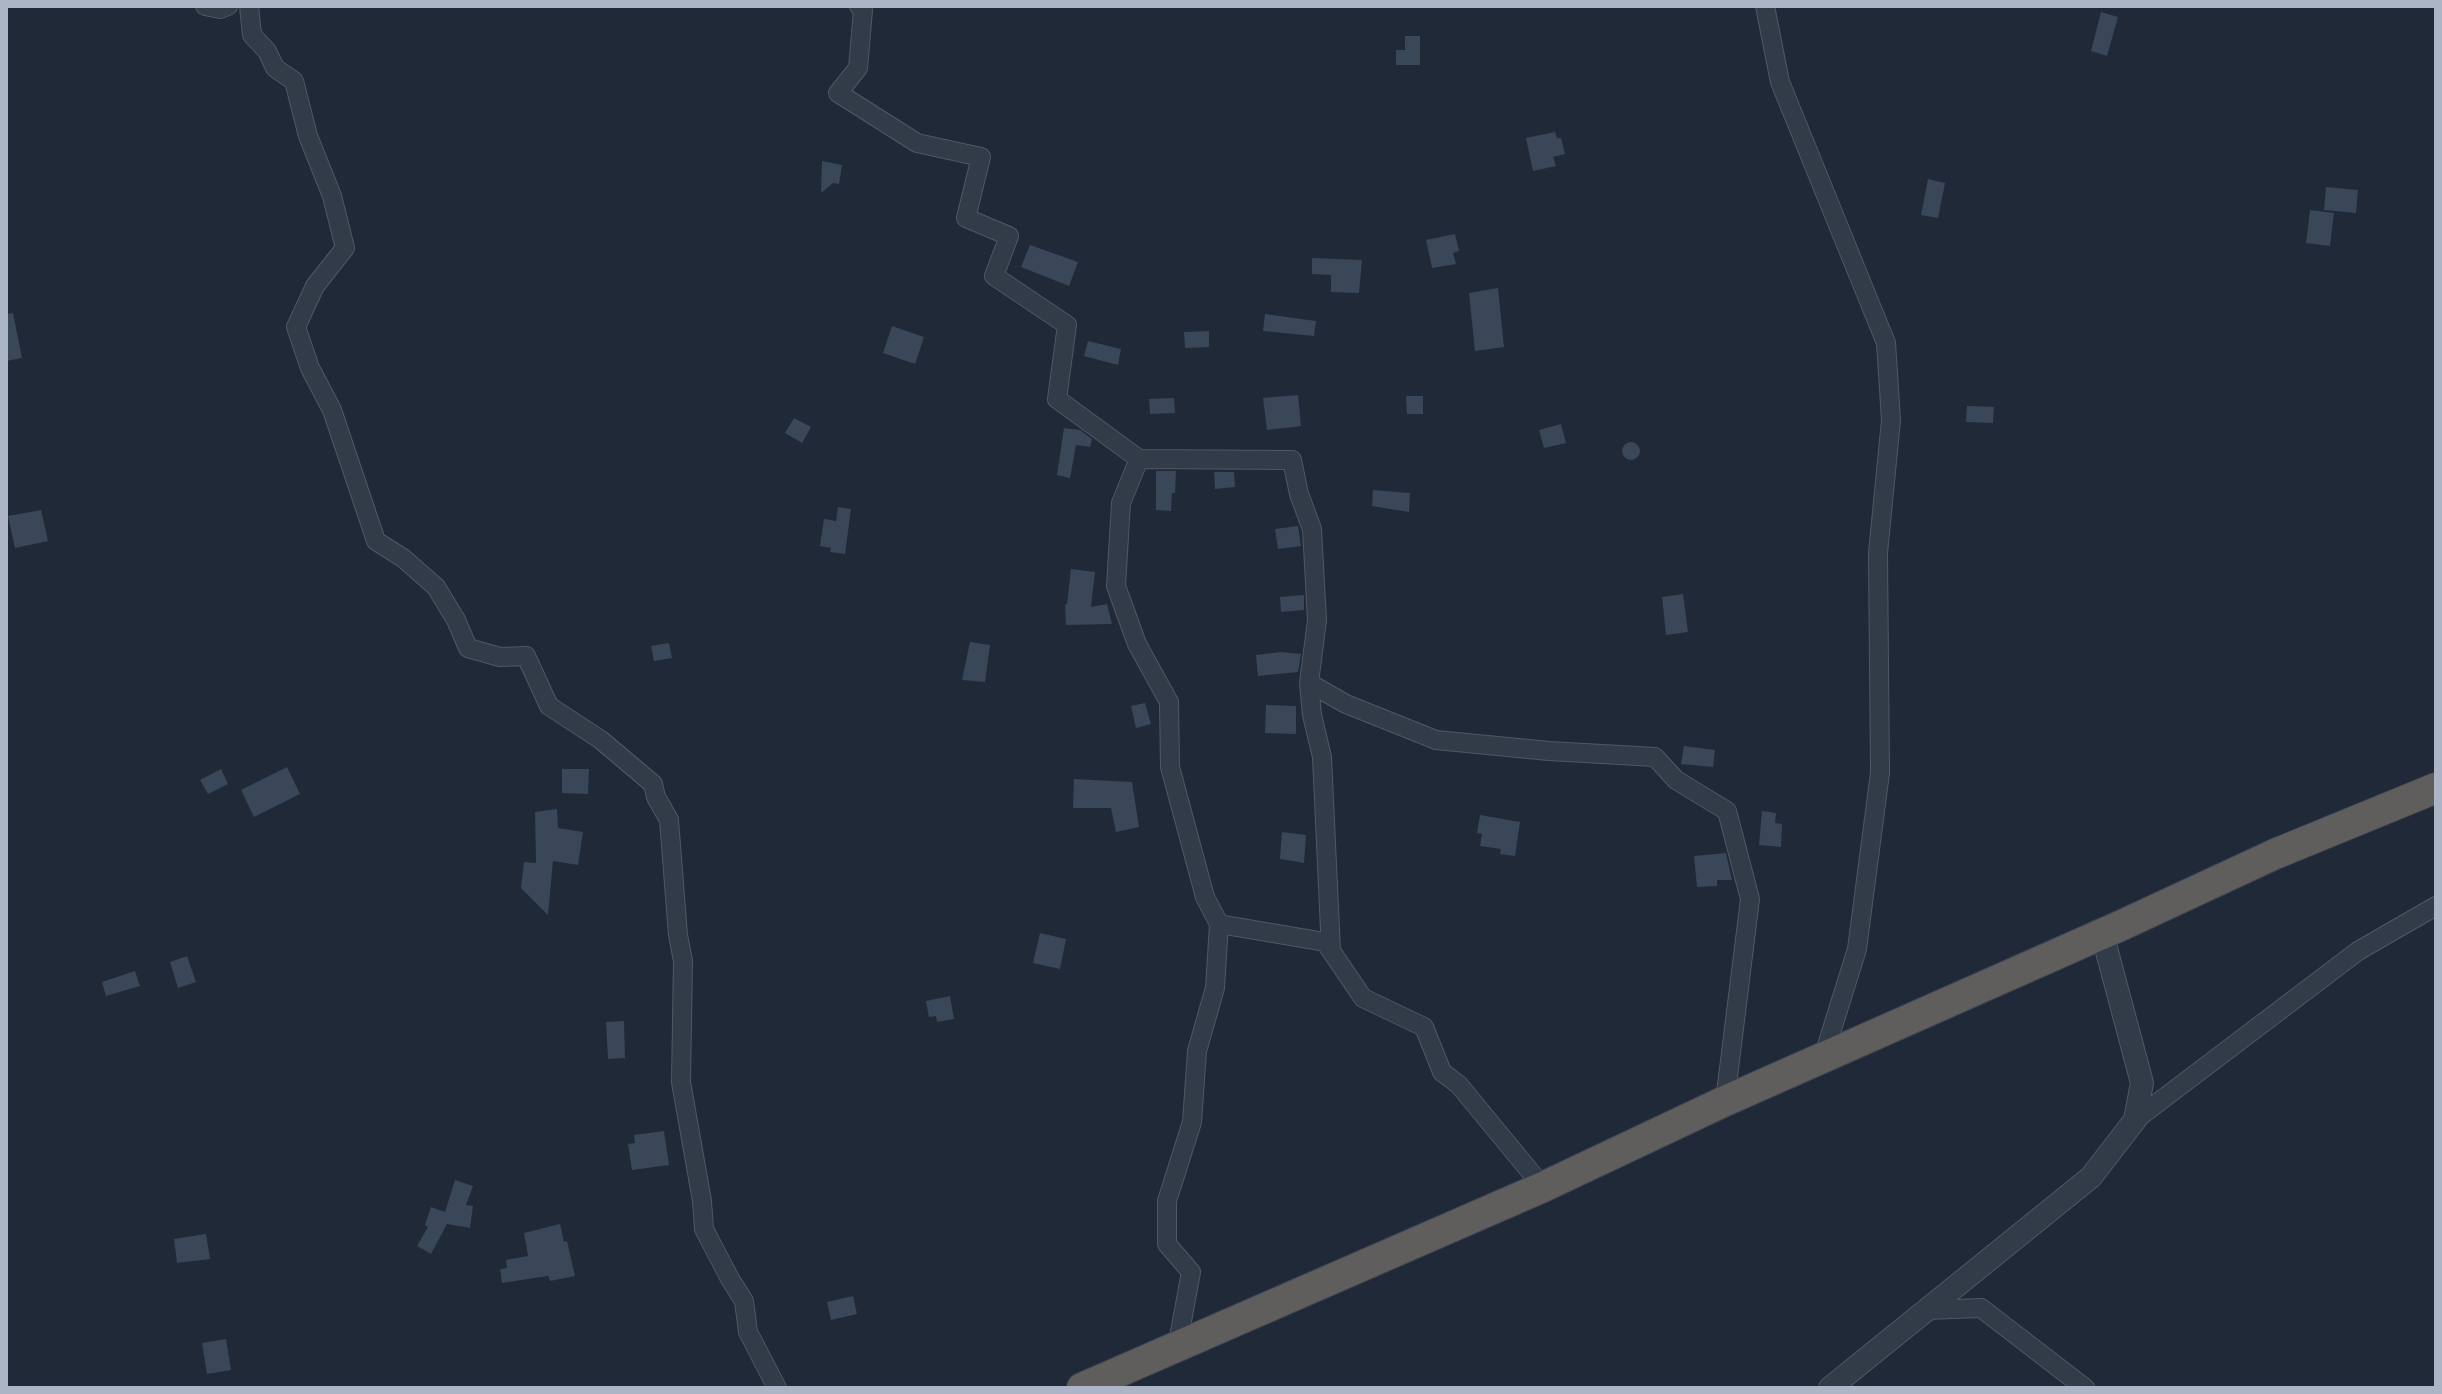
<!DOCTYPE html>
<style>
body{margin:0}
#map{position:relative;width:2442px;height:1394px;overflow:hidden;background:#1f2938;font-family:"Golos Text",sans-serif}
canvas{display:block}
.frame{position:absolute;inset:0;border:8px solid #acb5c5;pointer-events:none}
</style>
<div id="map">
<canvas width="2442" height="1394"></canvas>
<div class="frame"></div>
</div>
<script>
const c = document.querySelector('canvas').getContext('2d');
c.lineJoin = 'round';
function paint(path, color) {
  c.fillStyle = color;
  c.fill(path, 'evenodd');
}
function shape(rows) {
  const path = new Path2D();
  for (const r of rows) {
    if (r.length === 3) {
      path.moveTo(r[0] + r[2], r[1]);
      path.arc(r[0], r[1], r[2], 0, 2 * Math.PI);
      continue;
    }
    path.moveTo(r[0], r[1]);
    for (let i = 2; i < r.length; i += 2) path.lineTo(r[i], r[i + 1]);
  }
  return path;
}
function strokePath(path, color, width, dash) {
  c.strokeStyle = color;
  c.lineWidth = width;
  c.lineCap = dash ? 'butt' : 'round';
  c.setLineDash(dash || []);
  c.stroke(path);
}
const building = shape([
 [2101,12,2118,17,2107,56,2091,51],
 [1405,36,1420,36,1420,65,1396,65,1396,50,1405,50],
 [1555,132,1557,138,1561,138,1565,154,1553,157,1556,166,1533,171,1526,138],
 [822,161,842,165,839,184,833,183,821,193],
 [1928,179,1945,183,1938,218,1921,215],
 [2326,187,2358,190,2356,213,2324,210],
 [2310,210,2334,213,2330,246,2306,243],
 [1455,234,1459,251,1453,253,1456,264,1432,268,1426,240],
 [1030,245,1078,262,1069,286,1021,267],
 [1312,258,1362,260,1359,293,1331,292,1331,275,1312,274],
 [1498,288,1504,347,1475,351,1469,293],
 [13,313,22,358,6,361,6,314],
 [1265,314,1316,321,1314,336,1263,331],
 [892,326,924,337,915,364,883,353],
 [1209,331,1209,347,1185,348,1184,332],
 [1088,341,1121,349,1118,365,1084,356],
 [1298,395,1301,426,1267,430,1263,398],
 [1406,396,1423,396,1423,414,1407,414],
 [1174,398,1175,413,1150,414,1149,399],
 [1967,406,1994,407,1993,423,1966,422],
 [794,418,811,427,802,443,785,433],
 [1561,424,1566,443,1544,448,1539,430],
 [1064,428,1080,430,1092,439,1090,447,1076,445,1070,478,1057,475],
 [1631,451,9],
 [1156,471,1176,471,1175,493,1172,493,1171,511,1156,510],
 [1214,472,1234,472,1235,487,1215,489],
 [1373,490,1410,493,1409,512,1372,506],
 [838,507,851,509,845,554,830,552,831,548,820,546,824,519,836,521],
 [41,510,48,541,15,548,8,516],
 [1298,526,1301,546,1278,549,1275,529],
 [1071,569,1095,572,1091,607,1107,604,1112,624,1066,625,1065,605,1067,604],
 [1683,594,1688,632,1666,635,1662,597],
 [1304,595,1304,610,1281,612,1280,597],
 [970,642,990,645,985,682,962,680],
 [669,643,672,658,654,661,651,646],
 [1281,652,1301,654,1298,672,1258,676,1256,655],
 [1145,703,1151,724,1136,728,1131,706],
 [1266,705,1296,706,1296,734,1265,733],
 [1684,746,1715,750,1713,767,1681,764],
 [287,767,300,794,254,817,241,790],
 [221,769,228,784,208,794,200,780],
 [562,769,589,769,588,794,562,793],
 [1074,779,1132,782,1139,827,1116,832,1111,808,1073,808],
 [557,809,558,828,583,832,578,865,553,861,548,915,521,888,524,862,536,863,535,812],
 [1762,811,1776,813,1775,823,1782,824,1781,847,1759,845],
 [1480,815,1520,822,1515,856,1500,854,1501,849,1480,846,1482,834,1477,833],
 [1282,832,1306,835,1304,863,1280,859],
 [1726,853,1732,880,1717,880,1717,886,1697,887,1694,856],
 [1040,933,1066,939,1060,969,1033,963],
 [187,956,196,982,178,988,170,962],
 [135,971,140,986,106,996,102,982],
 [950,996,954,1019,937,1022,936,1016,929,1017,926,1001],
 [624,1021,625,1058,608,1059,606,1022],
 [664,1131,669,1165,632,1170,628,1144,635,1143,634,1135],
 [455,1180,473,1186,466,1205,473,1206,470,1228,447,1224,431,1254,417,1246,428,1227,425,1225,431,1207,445,1212],
 [560,1224,564,1242,567,1241,575,1276,550,1281,548,1276,502,1283,500,1269,507,1268,506,1260,528,1256,524,1233],
 [206,1234,210,1259,177,1263,174,1239],
 [853,1296,857,1314,831,1320,827,1302],
 [226,1339,231,1370,207,1374,202,1343]
]);
const minor = shape([
 [205,6,220,9,228,6],
 [249,6,252,35,267,51,275,68,294,81,308,136,332,196,345,248,315,286,296,327,310,368,332,410,376,541,403,558,436,587,456,620,468,648,500,657,526,656,549,706,601,740,653,784,656,797,669,820,678,935,683,961,681,1082,702,1201,704,1229,730,1279,744,1301,748,1332,777,1388],
 [859,6,863,10,858,68,838,93,917,143,981,157,966,218,1009,236,994,276,1067,325,1057,399,1139,459],
 [1765,6,1780,82,1886,343,1891,420,1878,553,1880,773,1857,949,1823,1058],
 [1309,683,1312,715,1322,757,1331,951],
 [1219,924,1325,942,1363,998,1424,1027,1442,1072,1459,1085,1543,1187],
 [2135,1120,2358,951,2436,906],
 [1927,1310,1981,1308,2085,1388],
 [1177,1348,1191,1272,1167,1244,1167,1201,1192,1122,1197,1051,1215,988,1219,924,1205,897,1170,767,1169,702,1137,644,1116,586,1121,503,1139,459,1292,460,1299,494,1312,529,1317,620,1309,683,1346,704,1436,740,1549,751,1655,757,1676,780,1727,811,1750,899,1725,1101]
]);
const tertiary = shape([
 [1830,1388,2091,1177,2135,1120,2142,1083,2102,933]
]);
const trunk = shape([
 [1082,1388,1543,1187,1725,1101,2120,926,2275,854,2436,788]
]);
paint(building, '#3a4758');
strokePath(minor, '#505866', 20);
strokePath(tertiary, '#505866', 24);
strokePath(trunk, '#3d4553', 32);
strokePath(minor, '#323b48', 18);
strokePath(tertiary, '#323b48', 22);
strokePath(trunk, '#605e5c', 30);
</script>
